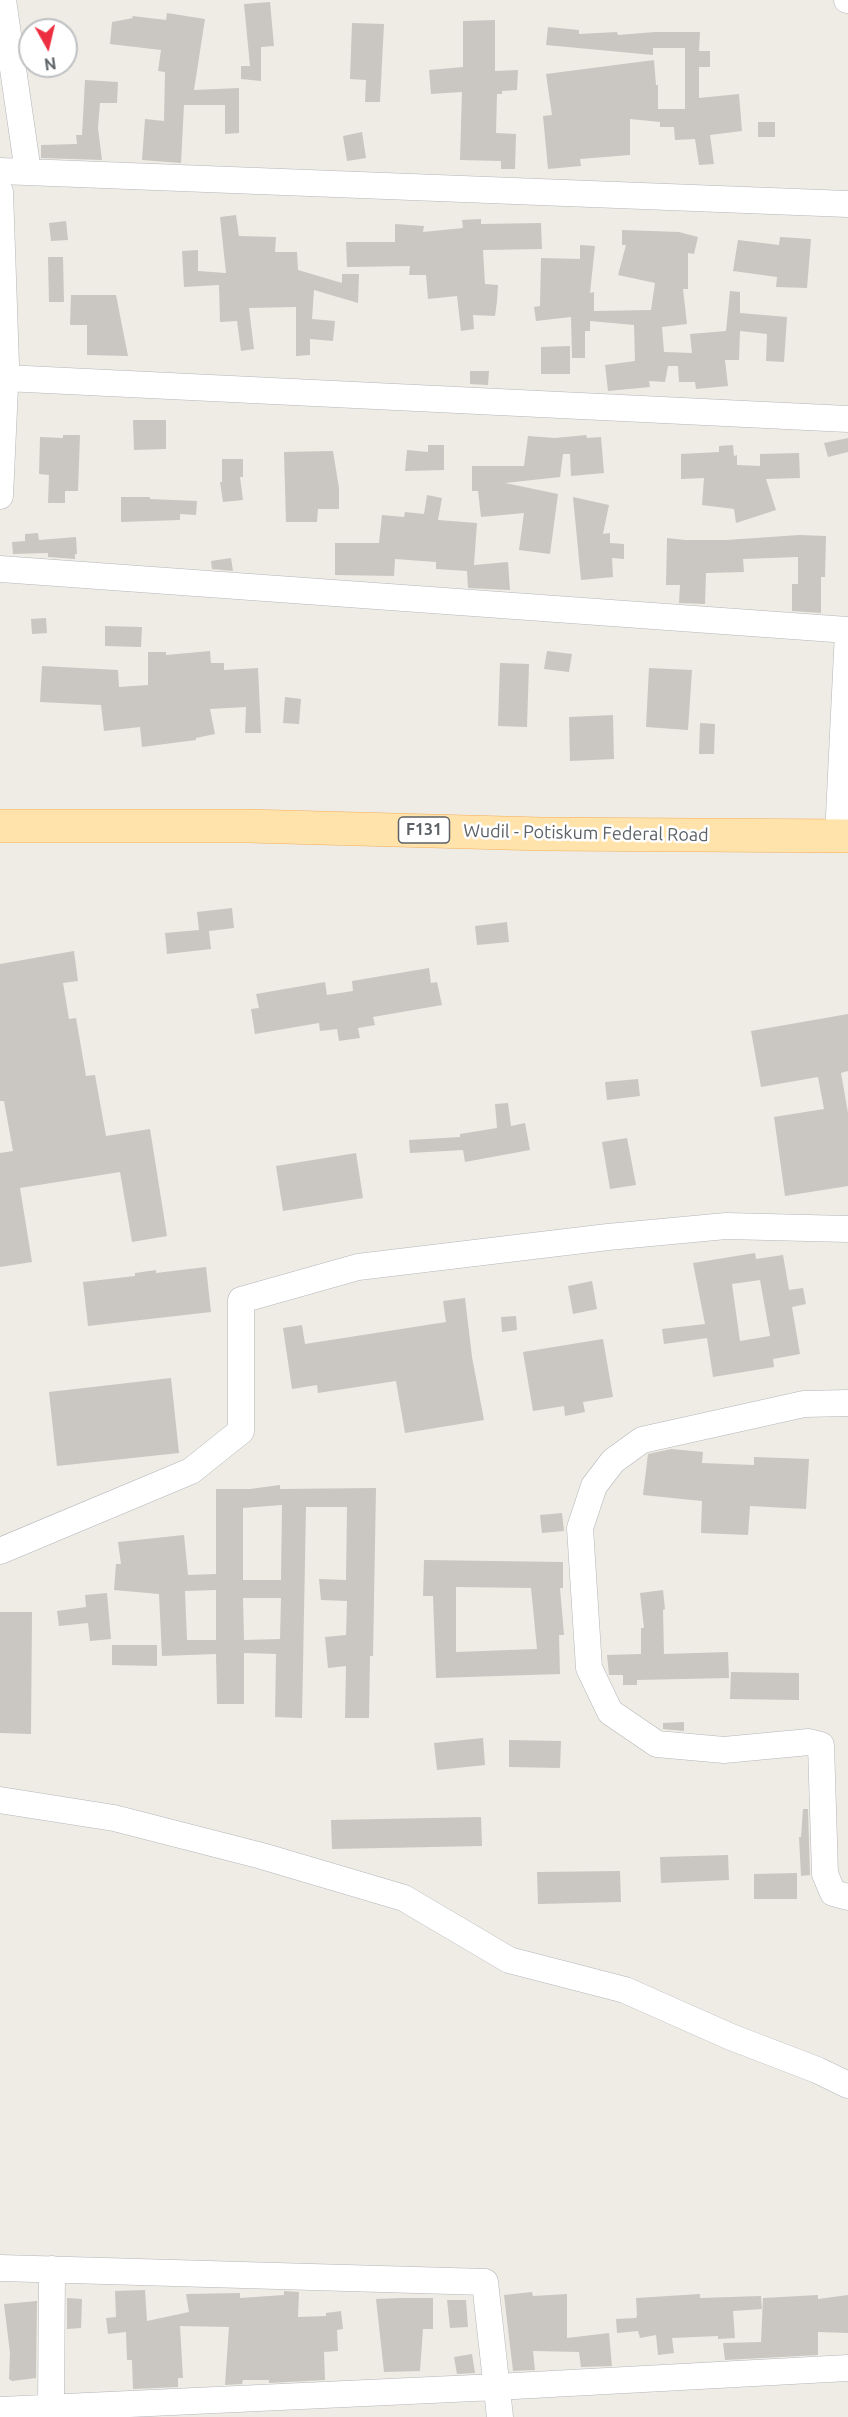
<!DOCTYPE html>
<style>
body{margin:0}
#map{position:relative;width:848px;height:2417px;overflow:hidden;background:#efebe5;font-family:Ubuntu,sans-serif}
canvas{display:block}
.north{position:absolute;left:18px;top:18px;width:60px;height:60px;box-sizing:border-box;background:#fff;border:2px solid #bec0c2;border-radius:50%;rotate:172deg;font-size:16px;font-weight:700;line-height:24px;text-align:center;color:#5d6266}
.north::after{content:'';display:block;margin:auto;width:21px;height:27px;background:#ed2e40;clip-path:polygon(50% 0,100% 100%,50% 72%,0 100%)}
</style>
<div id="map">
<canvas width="848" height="2417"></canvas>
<div class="north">N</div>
</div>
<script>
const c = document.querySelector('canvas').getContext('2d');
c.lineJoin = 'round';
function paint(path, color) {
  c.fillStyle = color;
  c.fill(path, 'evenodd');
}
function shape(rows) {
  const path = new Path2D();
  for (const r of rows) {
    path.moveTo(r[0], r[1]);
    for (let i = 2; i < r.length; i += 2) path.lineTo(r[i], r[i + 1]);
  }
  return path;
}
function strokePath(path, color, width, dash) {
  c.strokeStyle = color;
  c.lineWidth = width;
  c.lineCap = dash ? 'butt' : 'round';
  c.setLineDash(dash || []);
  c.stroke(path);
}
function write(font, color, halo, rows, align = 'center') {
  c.font = font + ' Ubuntu,sans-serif';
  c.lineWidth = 5;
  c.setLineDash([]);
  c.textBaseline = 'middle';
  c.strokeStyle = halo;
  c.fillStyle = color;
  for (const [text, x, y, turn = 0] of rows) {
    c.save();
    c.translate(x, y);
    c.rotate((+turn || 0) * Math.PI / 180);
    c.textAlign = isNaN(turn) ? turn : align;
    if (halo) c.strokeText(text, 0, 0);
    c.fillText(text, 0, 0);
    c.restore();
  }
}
const building = shape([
 [270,2,274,46,261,47,261,81,241,79,241,66,250,66,244,4],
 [167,13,205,19,194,90,239,88,239,133,225,134,225,105,184,105,181,163,142,160,145,119,164,121,165,72,158,71,161,50,110,44,112,22,133,18,132,16,166,20],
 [495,20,495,71,518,70,517,90,502,91,502,94,497,94,496,133,516,134,515,169,501,169,501,161,460,160,462,92,431,94,429,70,463,67,463,21],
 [352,23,384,24,380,102,365,102,366,80,350,79],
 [548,27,579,30,579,34,617,32,618,35,655,32,700,32,699,51,710,51,710,67,699,67,699,98,739,94,742,131,710,135,714,164,699,165,695,139,675,140,674,127,660,127,660,122,630,119,630,155,580,159,581,166,548,169,543,116,552,115,546,74,654,60,656,85,658,85,658,109,685,109,685,48,653,48,653,55,546,45],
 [85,80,118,82,117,103,100,103,98,128,102,160,41,158,41,145,77,144,76,135,82,135],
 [758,122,775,122,775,137,758,137],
 [362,132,366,158,347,161,343,136],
 [236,215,239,236,276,237,275,252,297,252,298,270,342,283,342,274,359,274,358,303,314,290,312,319,335,321,333,341,310,339,310,355,296,356,296,307,249,308,254,349,241,351,237,321,220,322,219,285,184,287,182,251,198,250,198,271,226,273,220,217],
 [481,219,481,224,541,223,542,249,483,250,485,284,498,285,497,301,495,316,473,315,474,329,461,331,457,296,428,299,426,275,409,275,410,266,347,267,346,242,395,242,395,224,424,226,423,232,463,228,462,220],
 [66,221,68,240,51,241,49,223],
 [622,230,679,232,698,237,694,254,688,253,688,289,683,289,687,324,662,327,664,352,692,353,690,334,726,331,730,291,740,292,740,313,787,317,784,362,766,361,767,334,740,331,739,360,725,360,728,386,696,389,695,382,679,382,678,366,668,366,665,382,649,381,650,387,608,391,605,365,635,361,634,325,590,321,590,331,585,331,585,358,572,358,571,317,536,321,534,307,540,306,541,258,580,259,580,245,595,246,590,293,594,292,594,311,651,310,655,283,618,275,626,245,622,245],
 [780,237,811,239,807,288,776,287,777,277,733,271,738,240,779,245],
 [48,257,63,257,64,302,49,302],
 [71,295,116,295,128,356,87,355,87,325,70,325],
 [570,346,570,374,541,374,541,347],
 [470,371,489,371,488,385,470,384],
 [133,420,166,420,166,449,134,450],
 [63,435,80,435,78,491,65,491,65,503,48,503,49,475,39,474,40,437,63,438],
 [586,435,587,438,601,437,604,473,571,476,570,454,563,454,560,477,505,483,558,494,550,554,519,550,524,513,481,517,478,491,472,491,472,466,524,466,528,436,555,438],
 [848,438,848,452,828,457,824,443],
 [428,445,444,445,444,470,405,471,407,450,428,452],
 [733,445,734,456,737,455,737,465,760,466,760,454,799,453,800,478,766,479,776,510,736,523,734,509,702,505,704,478,681,479,681,454,719,452,719,446],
 [333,451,339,488,339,509,318,509,317,522,286,522,284,452],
 [222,459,243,459,243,477,240,477,243,500,223,502,220,482,222,482],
 [427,495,442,498,438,520,477,523,474,565,508,562,510,590,468,588,467,571,436,569,436,562,395,559,394,576,335,575,335,543,379,543,382,515,404,517,405,512,424,514],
 [121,497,150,497,150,499,197,501,196,515,180,514,180,520,121,522],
 [573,497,609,505,603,534,610,533,610,543,624,544,624,559,612,558,613,577,581,580],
 [38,533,39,540,76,537,77,554,75,554,75,559,48,557,48,553,13,554,12,542,25,541,25,534],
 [799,535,826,536,825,577,821,577,821,613,792,611,792,584,798,584,798,557,743,559,744,572,706,573,705,604,679,603,680,585,666,585,667,538,685,540,726,540],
 [231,558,233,571,212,569,211,561],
 [46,618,47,633,32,634,31,619],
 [105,626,142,627,141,647,105,646],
 [210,651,211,663,224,663,224,670,258,668,261,733,245,733,246,707,210,709,215,734,196,738,196,740,142,747,140,727,104,731,101,705,40,702,42,666,118,670,119,687,148,685,148,652,166,652,166,655],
 [547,651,572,654,569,672,544,669],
 [500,663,529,664,527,727,498,726],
 [649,668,692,670,688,730,646,727],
 [285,697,301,699,299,724,283,723],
 [613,715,614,759,570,761,569,717],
 [700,723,715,724,714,754,699,754],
 [232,908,234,928,209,931,211,949,167,954,165,933,199,930,197,912],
 [507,922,509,942,477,945,475,926],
 [74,951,78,981,63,983,69,1019,76,1018,86,1076,95,1075,106,1136,150,1129,167,1236,132,1242,120,1172,20,1188,32,1262,0,1267,0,1153,13,1151,4,1101,0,1101,0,964],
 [429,968,431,983,437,982,442,1005,373,1017,375,1025,358,1028,360,1038,339,1041,337,1029,320,1031,319,1023,255,1034,251,1009,259,1008,256,994,325,982,327,995,353,991,352,981],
 [848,1014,848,1071,841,1073,848,1113,848,1186,785,1196,774,1117,824,1109,818,1077,761,1087,751,1031],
 [638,1079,640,1096,607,1100,605,1082],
 [508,1103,511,1126,525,1123,530,1150,465,1162,463,1150,410,1153,409,1140,460,1137,460,1134,497,1128,495,1104],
 [627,1138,636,1185,610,1189,602,1142],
 [356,1153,363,1198,283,1211,276,1166],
 [755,1253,756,1259,783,1255,789,1290,803,1288,806,1304,792,1307,800,1354,773,1359,774,1367,713,1377,707,1338,664,1344,662,1329,705,1324,693,1263],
 [760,1280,770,1336,740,1341,732,1284],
 [206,1267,211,1312,88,1326,83,1282,135,1276,135,1273,156,1270,156,1273],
 [592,1281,597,1309,573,1314,568,1286],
 [465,1298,472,1357,484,1420,405,1433,396,1381,318,1393,317,1385,292,1389,283,1328,302,1325,305,1344,446,1322,443,1301],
 [516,1316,517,1330,502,1332,501,1317],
 [603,1339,613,1397,583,1402,585,1412,565,1416,564,1406,533,1411,523,1352],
 [171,1378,179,1453,57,1466,49,1392],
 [671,1449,703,1452,702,1463,754,1465,754,1457,809,1459,806,1509,750,1506,748,1535,701,1533,702,1501,643,1495,648,1454],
 [280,1485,280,1489,376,1488,373,1656,370,1656,369,1718,345,1718,346,1666,328,1668,325,1637,346,1635,347,1601,321,1600,319,1579,346,1580,347,1507,306,1507,302,1718,275,1717,276,1654,244,1653,244,1704,217,1704,216,1654,162,1656,159,1594,114,1590,116,1564,121,1564,118,1542,184,1535,188,1575,216,1574,216,1489,250,1489],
 [282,1505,281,1580,243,1580,243,1508],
 [216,1590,216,1640,187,1640,185,1591],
 [243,1598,281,1598,280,1639,244,1640],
 [562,1513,564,1531,542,1533,540,1515],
 [424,1560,563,1562,563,1588,560,1588,564,1635,559,1635,560,1674,436,1678,433,1596,423,1596],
 [456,1587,531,1588,537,1649,456,1652],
 [663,1590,665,1609,663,1610,664,1654,728,1652,729,1678,637,1680,637,1685,623,1685,623,1675,609,1675,607,1655,641,1654,641,1628,644,1628,640,1593],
 [107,1593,111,1639,90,1641,88,1623,59,1626,57,1611,86,1607,85,1595],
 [0,1612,32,1612,31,1734,0,1733],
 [112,1645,157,1645,157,1666,112,1665],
 [731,1672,799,1673,799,1700,730,1699],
 [684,1722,684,1731,663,1729,663,1723],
 [483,1738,485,1765,437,1770,434,1743],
 [509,1740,561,1741,560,1768,509,1767],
 [803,1809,808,1809,810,1875,801,1876,799,1837,801,1837],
 [481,1817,482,1846,332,1849,331,1820],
 [728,1855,729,1880,661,1883,660,1857],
 [620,1871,621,1902,538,1904,537,1872],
 [797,1873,797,1899,754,1899,754,1874],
 [145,2290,147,2321,189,2312,186,2294,240,2293,240,2298,284,2295,284,2291,299,2292,298,2317,326,2316,326,2313,341,2311,343,2329,337,2330,338,2351,324,2352,325,2380,269,2383,269,2380,243,2380,242,2384,225,2385,229,2327,180,2326,183,2378,178,2378,178,2387,133,2389,132,2360,127,2360,126,2332,108,2334,106,2318,116,2317,115,2291],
 [532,2292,533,2296,567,2294,567,2338,609,2333,612,2366,581,2367,579,2352,533,2351,535,2370,513,2371,504,2295],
 [700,2294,700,2298,761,2296,762,2309,733,2311,735,2338,718,2339,718,2336,672,2338,674,2353,658,2355,656,2335,640,2338,638,2331,617,2333,616,2319,636,2318,637,2315,636,2298],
 [818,2295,818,2299,848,2295,848,2333,818,2332,818,2355,725,2360,723,2343,761,2342,763,2298],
 [67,2298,82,2299,81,2328,67,2329],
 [400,2298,433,2298,433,2329,423,2329,420,2371,384,2372,376,2299],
 [447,2300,466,2300,468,2327,450,2328],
 [37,2301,36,2378,12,2381,9,2379,10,2353,4,2304],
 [472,2354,475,2373,457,2374,454,2357]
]);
const minor = shape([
 [3,0,28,172],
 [847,0,848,0],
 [0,171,848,204],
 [0,192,6,365,0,496],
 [5,378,848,419],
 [0,569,848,630],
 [838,836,848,632],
 [848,1403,804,1404,642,1440,613,1461,594,1486,580,1528,589,1668,610,1712,657,1744,724,1750,809,1742,821,1745,825,1874,833,1893,848,1897],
 [0,1551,191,1471,241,1431,241,1300,358,1267,608,1237,726,1226,848,1229],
 [0,1800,114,1818,262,1856,404,1898,509,1960,625,1990,731,2037,817,2070,848,2085],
 [0,2268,485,2282,500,2417],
 [51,2409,52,2269],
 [0,2410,496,2387,848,2368]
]);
const major = shape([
 [0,826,248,826,542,834,848,836]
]);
const shields = [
 [424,830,51]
];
const shieldNames = [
 ["F131",424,830]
];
const streetNames = [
 ["Wudil - Potiskum Federal Road",586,833,1]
];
paint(building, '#cac6c1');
strokePath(minor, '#b2b7ba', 27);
strokePath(major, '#f4ae5a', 34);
strokePath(minor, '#fff', 26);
strokePath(major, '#ffe3ab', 33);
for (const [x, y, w] of shields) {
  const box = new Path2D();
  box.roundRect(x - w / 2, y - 13, w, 26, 4.5);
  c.fillStyle = '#fff';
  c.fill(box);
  strokePath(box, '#5d6266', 1.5);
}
write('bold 16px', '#5d6266', null, shieldNames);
write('18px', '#5d6266', '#fff', streetNames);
</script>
